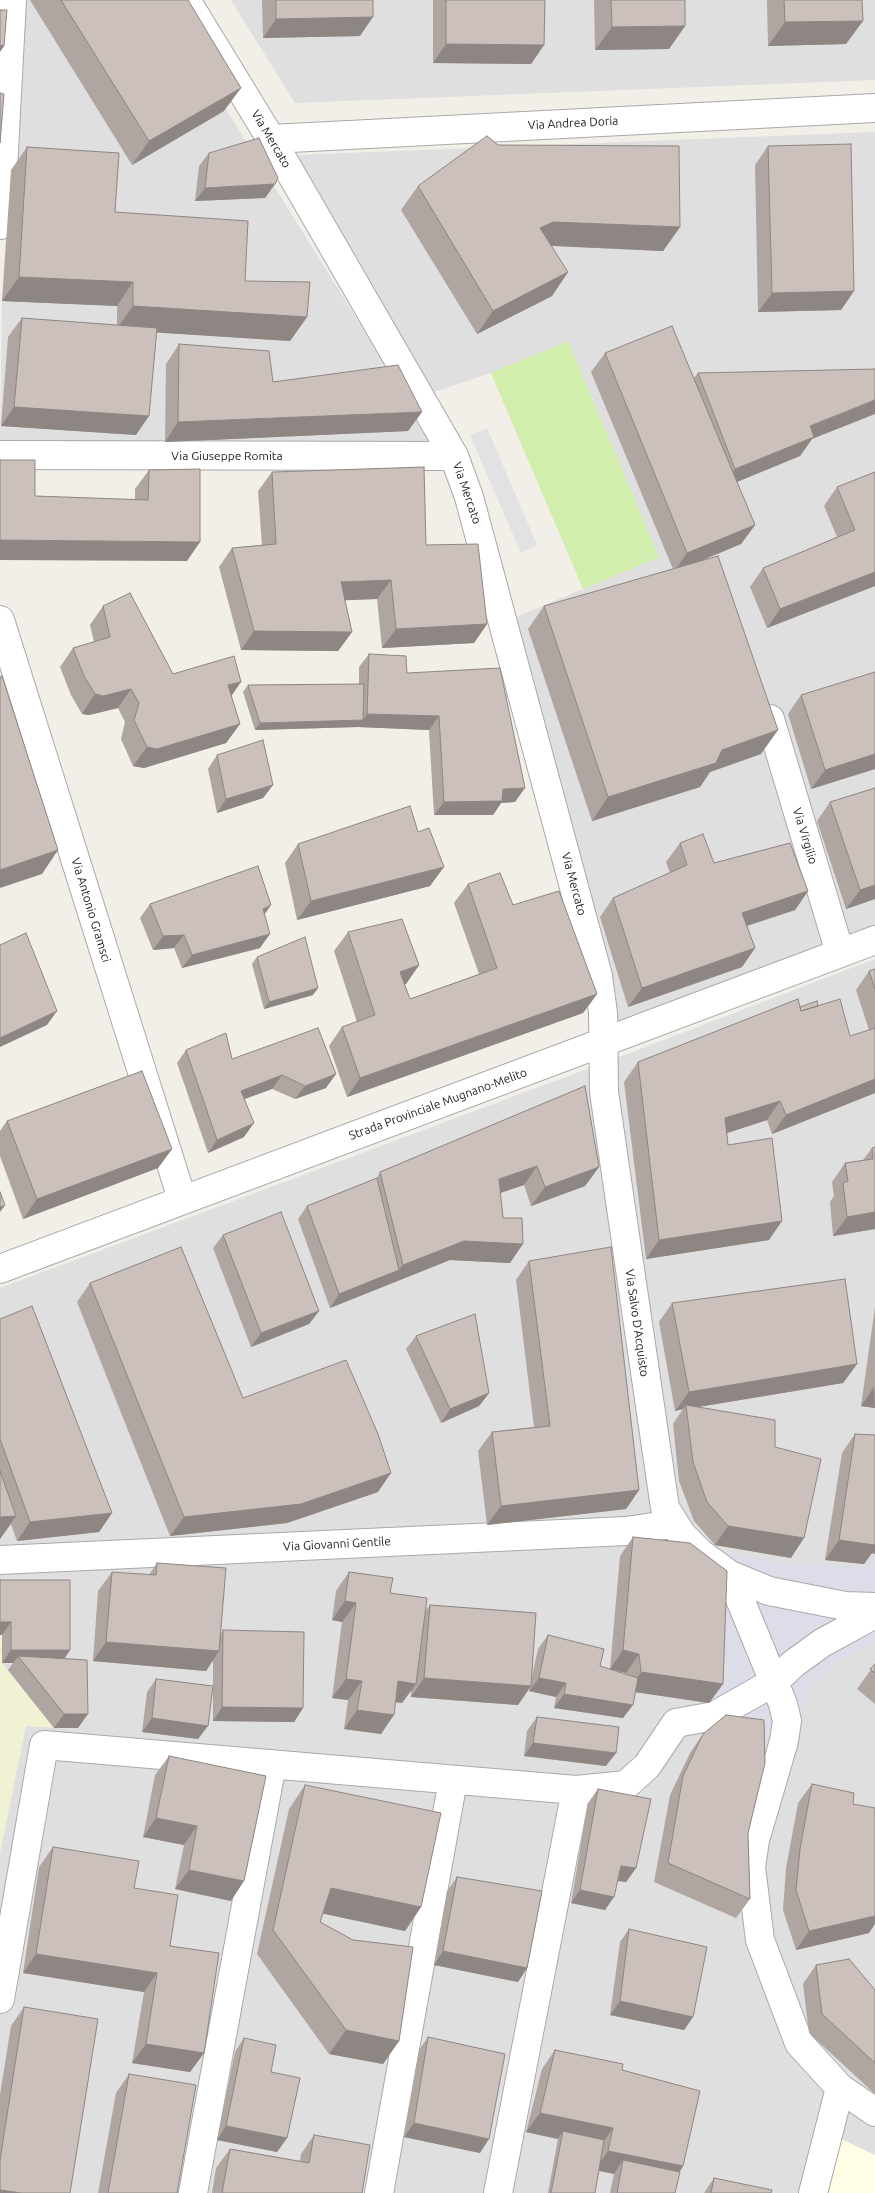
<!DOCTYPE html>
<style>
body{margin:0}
canvas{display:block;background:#f2eee8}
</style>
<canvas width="875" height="2193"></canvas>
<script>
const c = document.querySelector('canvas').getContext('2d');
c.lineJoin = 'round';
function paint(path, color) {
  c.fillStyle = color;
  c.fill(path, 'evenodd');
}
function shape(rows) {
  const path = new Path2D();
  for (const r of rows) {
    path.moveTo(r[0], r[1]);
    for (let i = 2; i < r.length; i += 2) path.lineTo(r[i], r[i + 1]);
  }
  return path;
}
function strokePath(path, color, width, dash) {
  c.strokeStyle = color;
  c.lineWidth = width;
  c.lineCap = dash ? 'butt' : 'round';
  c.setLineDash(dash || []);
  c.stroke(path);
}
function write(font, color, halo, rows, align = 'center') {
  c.font = font + ' Ubuntu,sans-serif';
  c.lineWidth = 5;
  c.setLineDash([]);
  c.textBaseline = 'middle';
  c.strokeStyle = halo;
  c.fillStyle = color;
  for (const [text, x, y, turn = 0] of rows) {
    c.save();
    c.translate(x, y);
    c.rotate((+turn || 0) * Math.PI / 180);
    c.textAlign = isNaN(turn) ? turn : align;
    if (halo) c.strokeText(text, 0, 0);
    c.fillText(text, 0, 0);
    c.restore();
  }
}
const residential = shape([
 [20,0,158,0,436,446,0,447,2,301],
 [231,0,875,0,875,80,295,103],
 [875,132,875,928,616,1028,516,617,659,557,568,341,491,373,431,393,296,155],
 [875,959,875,2193,0,2193,0,1288,622,1056]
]);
const education = shape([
 [839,2138,875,2155,875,2193,827,2193]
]);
const farmland = shape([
 [0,1635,2,1635,2,1663,54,1728,26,1726,0,1854]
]);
const grass = shape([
 [568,341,659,557,583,589,491,373]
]);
const parking = shape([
 [487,428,537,545,521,553,470,435]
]);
const plaza = shape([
 [731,1553,791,1564,867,1567,869,1555,875,1556,875,1641,837,1662,808,1686,795,1743,713,1730,715,1684,726,1684,728,1661,716,1660,725,1572]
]);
const minor = shape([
 [186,0,271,139,454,456,469,497,598,976,603,1013,604,1092,665,1508,682,1535,700,1553,730,1575,769,1591,845,1606,875,1607],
 [271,139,875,108],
 [0,225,12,0],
 [0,455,454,456],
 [0,620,182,1199],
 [770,719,840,953],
 [0,1269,875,940],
 [0,1560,626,1531,673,1524],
 [730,1575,783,1704,787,1721,784,1741,755,1840,751,1867,760,1940,799,2043,840,2088,875,2112],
 [0,1999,44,1745,576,1790],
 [193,2193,272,1764],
 [379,2193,453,1780],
 [498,2193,576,1790,626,1785,647,1766,676,1723,714,1716,774,1682,793,1664,822,1643,875,1614],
 [813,2193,840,2088]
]);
const wall = shape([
 [30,0,188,0,224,111,132,165],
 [262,0,373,0,360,36,263,38],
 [433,0,545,0,544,45,531,64,433,63],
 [594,0,685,0,685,26,669,49,595,50],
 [767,0,862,0,846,44,768,46],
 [498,145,680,227,663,251,551,246,568,272,552,296,477,334,401,210,418,186],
 [768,146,854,291,841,310,758,312,755,165],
 [27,147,115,212,245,281,307,317,290,341,156,332,136,435,1,426,8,337,22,318,117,325,117,306,2,301,11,170],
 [209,153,275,184,265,198,195,201,199,166],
 [179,344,273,382,422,412,408,431,165,442,166,364],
 [605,353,694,378,698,373,812,439,800,456,737,482,755,525,741,544,697,562,761,754,710,772,700,787,592,821,528,629,544,606,673,569,591,372],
 [149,470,187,561,35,496,135,500,135,489],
 [272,472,426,545,487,624,474,643,382,648,377,599,345,600,352,632,338,651,241,650,219,567,232,548,262,545,258,491],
 [875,472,875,586,767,628,750,587,763,568,837,537,824,506,837,487],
 [103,606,173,674,231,696,240,724,226,743,144,768,133,766,121,739,125,722,118,708,89,715,82,714,71,695,60,667,73,648,94,642,90,625],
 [369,654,407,673,515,802,501,803,493,815,434,815,429,730,358,727,255,730,243,692,248,685,359,684,359,667],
 [801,695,875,769,811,789,788,714],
 [217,755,273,785,263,798,217,813,208,769],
 [875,788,875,899,846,909,817,821,830,802],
 [418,832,430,886,297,920,285,863,298,844],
 [680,843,714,863,808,891,795,910,747,926,755,948,742,967,628,1007,600,917,613,898,670,873,666,862],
 [468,884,513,905,597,994,583,1013,347,1097,329,1046,342,1027,357,1022,334,951,348,932,419,965,406,984,404,984,410,999,479,974,454,903],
 [150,904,264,915,260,948,182,968,174,948,153,950,140,918],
 [257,957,313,995,264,1009,252,964],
 [875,969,875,1093,772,1134,767,1120,727,1133,728,1145,769,1240,646,1259,624,1082,638,1062,800,1007,818,1006,850,1036,869,1030,856,990,869,971],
 [186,1050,232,1059,326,1088,295,1099,272,1089,244,1099,244,1137,208,1153,177,1063],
 [585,1086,599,1167,585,1186,531,1206,524,1185,500,1193,510,1263,450,1260,330,1308,298,1219,307,1206,377,1178,380,1172],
 [7,1121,172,1149,158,1168,23,1219,0,1156,0,1131],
 [875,1147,875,1229,833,1236,830,1202,834,1196,832,1182,845,1163,863,1160,872,1148],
 [223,1235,319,1311,309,1324,251,1347,213,1248],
 [529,1261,639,1490,626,1509,487,1525,478,1451,492,1432,534,1427,516,1280],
 [90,1283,243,1398,378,1492,287,1523,170,1536,77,1302],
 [672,1303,857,1364,843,1383,698,1407,775,1447,791,1558,715,1545,694,1521,679,1481,673,1424,683,1409,675,1411,659,1322],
 [875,1307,875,1408,861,1406],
 [0,1319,112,1513,99,1532,17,1541,11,1524,0,1539],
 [416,1336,489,1393,479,1406,441,1423,406,1349],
 [855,1434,875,1435,875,1554,872,1553,864,1564,825,1560,842,1453],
 [633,1537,723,1684,709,1703,635,1692,623,1718,554,1708,556,1697,529,1691,530,1687,518,1705,411,1697,411,1690,402,1703,395,1702,381,1734,344,1729,348,1700,332,1698,342,1622,332,1620,336,1591,349,1572,425,1611,430,1605,531,1681,538,1649,548,1635,600,1666,626,1674,626,1673,610,1669,620,1556],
 [157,1563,221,1634,223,1630,303,1708,294,1722,213,1721,213,1687,198,1739,142,1732,147,1692,156,1679,213,1686,213,1660,206,1671,93,1661,98,1591,112,1572,149,1575],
 [0,1580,70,1650,64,1659,78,1728,54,1728,8,1670,13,1663,2,1663,2,1635,0,1635],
 [875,1664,875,1704,857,1689],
 [537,1717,606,1766,524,1756,527,1731],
 [703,1734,748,1833,750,1899,736,1918,654,1882,670,1795,690,1753],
 [169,1756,231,1901,175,1889,184,1845,143,1837,155,1775],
 [812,1784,853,1804,869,1933,796,1950,783,1910,786,1868,798,1803],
 [305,1785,421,1907,405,1931,323,1913,320,1922,353,1940,399,2041,383,2064,329,2054,257,1954,289,1809],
 [598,1789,636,1868,626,1882,618,1881,605,1910,571,1903,588,1803],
 [53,1847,134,1888,170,1946,204,2053,190,2072,132,2063,144,1992,23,1973,39,1867],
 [457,1877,527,1968,518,1982,434,1965,447,1891],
 [629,1929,693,2017,684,2030,610,2015,620,1942],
 [816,1965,873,1988,875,1990,875,2094,809,2033,803,1984],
 [24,2007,0,2193,0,2095,11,2026],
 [428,2037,480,2153,404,2137,419,2050],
 [244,2038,271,2072,287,2138,277,2152,217,2140,235,2052],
 [555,2050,622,2070,683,2166,680,2172,675,2193,610,2193,614,2174,599,2171,595,2193,548,2193,558,2139,526,2132,542,2069],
 [129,2074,177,2193,98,2193,116,2093],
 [314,2135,362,2193,212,2193,216,2168,230,2149,300,2161,301,2154],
 [714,2178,771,2193,704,2193]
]);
const shadedWall = shape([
 [373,17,360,36,263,38,276,19],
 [863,21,846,44,768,46,785,22],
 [685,26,669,49,595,50,612,27],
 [446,44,544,45,531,64,433,63],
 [0,45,4,46,0,52],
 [241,88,224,111,132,165,149,141],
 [275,184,265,198,195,201,205,188],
 [553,222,680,227,663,251,537,245,540,228],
 [568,272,552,296,477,334,493,311],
 [19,277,133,282,117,306,2,301],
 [854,291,841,310,758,312,772,293],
 [133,306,307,317,290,341,116,330],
 [875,400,875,414,812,439,800,456,722,488,735,469,810,426],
 [14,407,149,416,136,435,1,426],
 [422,412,408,431,165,442,178,422],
 [755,525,741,544,674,572,687,553],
 [0,540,200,542,187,561,0,560],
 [875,572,875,586,767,628,780,609],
 [391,580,377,599,328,601,341,582],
 [487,624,474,643,382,648,396,629],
 [254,631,352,632,338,651,241,650],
 [241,682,228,701,228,685],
 [131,689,118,708,89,715,82,714,95,694],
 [367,714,439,716,429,730,358,727,255,730,260,723,363,720],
 [240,724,226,743,144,768,133,766,147,747],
 [778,730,761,754,710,772,700,787,592,821,608,797,722,750],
 [875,754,875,769,811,789,825,770],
 [273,785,263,798,217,813,226,799],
 [525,788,515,802,501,803,493,815,434,815,444,802,503,789],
 [58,850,42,874,0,888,0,870],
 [444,867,430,886,297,920,311,901],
 [875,885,875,899,846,909,860,890],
 [808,891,795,910,728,932,742,913],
 [271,905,262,918,263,909],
 [270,934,260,948,182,968,192,955],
 [184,935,174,948,153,950,163,936],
 [755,948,742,967,628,1007,642,988],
 [419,965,406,984,387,992,400,972],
 [318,988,313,995,264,1009,269,1002],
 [597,994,583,1013,347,1097,360,1078],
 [57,1011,47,1025,0,1047,0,1038],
 [336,1074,326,1088,295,1099,305,1086],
 [282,1075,272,1089,231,1104,241,1091],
 [875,1079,875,1093,772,1134,786,1115],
 [780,1101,767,1120,712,1138,725,1118],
 [254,1123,244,1137,208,1153,217,1140],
 [172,1149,158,1168,23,1219,37,1199],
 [537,1166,524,1185,485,1198,499,1179],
 [599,1167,585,1186,531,1206,545,1187],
 [5,1205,0,1212,0,1207],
 [875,1212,875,1229,833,1236,847,1217],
 [782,1221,769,1240,646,1259,659,1240],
 [464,1241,523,1244,510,1263,450,1260,330,1308,339,1294,399,1270,403,1265],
 [319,1311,309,1324,251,1347,261,1333],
 [857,1364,843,1383,686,1409,686,1405,683,1409,675,1411,689,1392],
 [874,1387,875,1408,861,1406],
 [489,1393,479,1406,441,1423,450,1409],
 [391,1473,378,1492,287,1523,170,1536,184,1517],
 [639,1490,626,1509,487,1525,501,1506],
 [112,1513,99,1532,17,1541,30,1522],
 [16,1516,0,1539,0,1517],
 [728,1526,804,1538,791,1558,715,1545],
 [839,1540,875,1540,875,1554,872,1553,864,1564,825,1560],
 [345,1601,356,1603,342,1622,332,1620],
 [0,1622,11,1622,2,1635,0,1635],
 [106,1642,219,1651,206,1671,93,1661],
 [11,1650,70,1650,61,1664,18,1656,13,1663,2,1663],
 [623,1650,639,1654,626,1673,610,1669],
 [641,1672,723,1684,709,1703,628,1691],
 [424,1678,531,1686,518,1705,411,1697],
 [539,1678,566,1683,556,1697,529,1691],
 [346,1679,362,1681,348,1700,332,1698],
 [398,1681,416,1684,402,1703,385,1701],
 [564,1694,633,1705,623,1718,554,1708],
 [222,1707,303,1708,294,1722,213,1721],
 [357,1710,394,1715,381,1734,344,1729],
 [64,1714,88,1714,78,1728,54,1728],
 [152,1718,208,1726,198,1739,142,1732],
 [533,1743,616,1753,606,1766,524,1756],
 [156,1818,197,1826,184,1845,143,1837],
 [621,1866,636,1868,626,1882,611,1880],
 [189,1870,244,1881,231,1901,175,1889],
 [331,1888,421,1907,405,1931,315,1912],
 [580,1890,614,1897,605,1910,571,1903],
 [875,1916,875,1924,869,1933,796,1950,809,1931],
 [443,1951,527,1968,518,1982,434,1965],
 [36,1954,157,1973,144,1992,23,1973],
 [620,2001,693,2017,684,2030,610,2015],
 [346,2030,399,2041,383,2064,329,2054],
 [146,2044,204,2053,190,2072,132,2063],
 [540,2113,613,2128,600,2147,563,2131,558,2139,526,2132],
 [414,2123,489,2139,480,2153,404,2137],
 [226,2126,287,2138,277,2152,217,2140],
 [608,2151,683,2166,670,2185,623,2160,614,2174,595,2170],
 [0,2190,21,2193,0,2193]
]);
const building = shape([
 [61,0,188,0,241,88,149,141,61,0],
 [276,0,373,0,373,17,276,19,276,0],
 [446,0,545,0,544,45,446,44,446,0],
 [611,0,685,0,685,26,612,27,611,0],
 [784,0,862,0,863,21,785,22,784,0],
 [0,10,7,10,4,46,0,45,0,10],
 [0,93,4,94,0,143,0,93],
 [487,136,498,145,679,146,680,227,553,222,540,228,568,272,493,311,418,186,487,136],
 [259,138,278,178,275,184,205,188,209,153,259,138],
 [851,144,854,291,772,293,768,146,851,144],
 [27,147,119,153,115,212,248,221,245,281,310,282,307,317,133,306,133,282,19,277,27,147],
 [22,318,157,328,149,416,14,407,22,318],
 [672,326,755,525,687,553,605,353,672,326],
 [179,344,269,351,273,382,398,365,422,412,178,422,179,344],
 [875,369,875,400,810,426,814,437,735,469,698,373,875,369],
 [0,460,35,460,35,496,148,500,149,470,200,469,200,542,0,540,0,460],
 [424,467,426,545,478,544,487,624,396,629,391,580,341,582,352,632,254,631,232,548,276,544,272,472,424,467],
 [875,472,875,572,780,609,763,568,855,530,837,487,875,472],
 [718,556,778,730,722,750,716,763,608,797,544,606,718,556],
 [130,593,173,674,234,656,241,682,228,685,240,724,157,749,147,747,134,720,139,703,131,689,103,696,95,694,84,676,73,648,110,637,103,606,130,593],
 [369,654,406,656,407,673,500,668,525,788,503,789,502,801,444,802,439,716,367,714,369,654],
 [875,672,875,754,825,770,801,695,875,672],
 [2,676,58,850,0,870,0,677,2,676],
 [364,684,363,720,260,723,248,685,364,684],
 [263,740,273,785,226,799,217,755,263,740],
 [875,788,875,885,860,890,830,802,875,788],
 [410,806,418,832,429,828,444,867,311,901,298,844,410,806],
 [703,834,714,863,790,843,808,891,742,913,755,948,642,988,613,898,687,865,680,843,703,834],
 [258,866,271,905,263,909,270,934,192,955,184,935,163,936,150,904,258,866],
 [500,873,513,905,559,891,597,994,360,1078,342,1027,375,1015,348,932,402,919,419,965,400,972,410,999,497,968,468,884,500,873],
 [26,933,57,1011,0,1038,0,945,26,933],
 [305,937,318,988,269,1002,257,957,305,937],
 [875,969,875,989,869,971,875,969],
 [798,999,801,1011,840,999,850,1036,875,1028,875,1079,786,1115,780,1101,725,1118,728,1145,772,1138,782,1221,659,1240,638,1062,798,999],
 [817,1001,818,1006,801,1011,800,1007,817,1001],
 [318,1028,336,1074,305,1086,282,1075,241,1091,254,1123,217,1140,186,1050,226,1033,232,1059,318,1028],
 [142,1071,172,1149,37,1199,7,1121,142,1071],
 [585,1086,599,1167,545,1187,537,1166,499,1179,503,1218,522,1218,523,1244,464,1241,403,1265,380,1172,585,1086],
 [875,1147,875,1212,847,1217,843,1183,848,1181,845,1163,873,1159,872,1148,875,1147],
 [377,1178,399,1270,339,1294,307,1206,377,1178],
 [0,1192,5,1205,0,1207,0,1192],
 [281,1212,319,1311,261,1333,223,1235,281,1212],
 [181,1247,243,1398,346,1360,378,1434,391,1473,301,1504,184,1517,90,1283,181,1247],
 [611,1247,639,1490,501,1506,492,1432,550,1426,529,1261,611,1247],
 [845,1279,857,1364,689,1392,672,1303,845,1279],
 [32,1306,112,1513,30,1522,0,1439,0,1319,32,1306],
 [475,1314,489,1393,450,1409,416,1336,475,1314],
 [686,1405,775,1420,775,1447,821,1459,804,1538,728,1526,707,1502,693,1462,686,1405],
 [855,1434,875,1435,875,1545,839,1540,855,1434],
 [0,1471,16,1516,0,1517,0,1471],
 [633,1537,690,1543,727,1571,723,1684,641,1672,639,1654,623,1650,633,1537],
 [157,1563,226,1568,219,1651,106,1642,112,1572,156,1575,157,1563],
 [349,1572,393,1578,390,1593,427,1598,416,1684,398,1681,394,1715,357,1710,362,1681,346,1679,356,1603,345,1601,349,1572],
 [0,1580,70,1580,70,1650,11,1650,11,1622,0,1622,0,1580],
 [430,1605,536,1613,531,1686,424,1678,430,1605],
 [223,1630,304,1632,303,1708,222,1707,223,1630],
 [548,1635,604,1649,600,1666,638,1678,633,1705,564,1694,566,1683,539,1678,548,1635],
 [18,1656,87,1660,88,1714,64,1714,18,1656],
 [875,1664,875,1673,870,1669,875,1664],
 [156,1679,213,1686,208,1726,152,1718,156,1679],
 [726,1715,764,1720,765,1763,748,1833,750,1899,668,1863,683,1776,703,1734,726,1715],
 [537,1717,619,1727,616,1753,533,1743,537,1717],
 [169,1756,266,1776,244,1881,189,1870,197,1826,156,1818,169,1756],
 [812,1784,854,1793,853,1804,875,1808,875,1916,809,1931,796,1890,800,1849,812,1784],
 [305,1785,441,1813,421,1907,331,1888,320,1922,353,1940,413,1947,399,2041,346,2030,273,1930,305,1785],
 [598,1789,651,1799,636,1868,621,1866,614,1897,580,1890,598,1789],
 [53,1847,139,1861,134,1888,178,1895,170,1946,219,1953,204,2053,146,2044,157,1973,36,1954,53,1847],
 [457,1877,542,1891,527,1968,443,1951,457,1877],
 [629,1929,707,1947,693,2017,620,2001,629,1929],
 [849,1959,875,1990,875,2063,822,2014,816,1965,849,1959],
 [24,2007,98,2019,70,2193,21,2193,0,2190,0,2160,24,2007],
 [428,2037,505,2054,489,2139,414,2123,428,2037],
 [244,2038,276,2045,271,2072,300,2078,287,2138,226,2126,244,2038],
 [555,2050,623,2064,622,2070,700,2091,683,2166,608,2151,613,2128,540,2113,555,2050],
 [129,2074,196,2085,177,2193,108,2193,129,2074],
 [563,2131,604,2140,595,2193,551,2193,563,2131],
 [314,2135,370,2145,362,2193,222,2193,230,2149,309,2163,314,2135],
 [623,2160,680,2172,675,2193,617,2193,623,2160],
 [714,2178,772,2190,771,2193,711,2193,714,2178]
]);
const streetNames = [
 ["Via Andrea Doria",573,123,-3],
 ["Via Mercato",271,139,59],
 ["Via Giuseppe Romita",227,456],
 ["Via Mercato",467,493,71],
 ["Via Virgilio",805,836,73],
 ["Via Mercato",574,884,75],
 ["Via Antonio Gramsci",91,910,73],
 ["Strada Provinciale Mugnano-Melito",438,1104,-20],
 ["Via Salvo D'Acquisto",637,1323,82],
 ["Via Giovanni Gentile",337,1544,-3]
];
paint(residential, '#e0dfdf');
paint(education, '#fffde4');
paint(farmland, '#f1f1d3');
paint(grass, '#d2eeac');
paint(parking, '#e2e2e2');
paint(plaza, '#dcdde8');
strokePath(minor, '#a9a9a9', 30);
strokePath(minor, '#fff', 28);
paint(wall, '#afa5a1');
paint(shadedWall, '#8e8683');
paint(building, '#cbc0bb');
strokePath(building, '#8e8683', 1);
write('12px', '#222', '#fff', streetNames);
</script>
